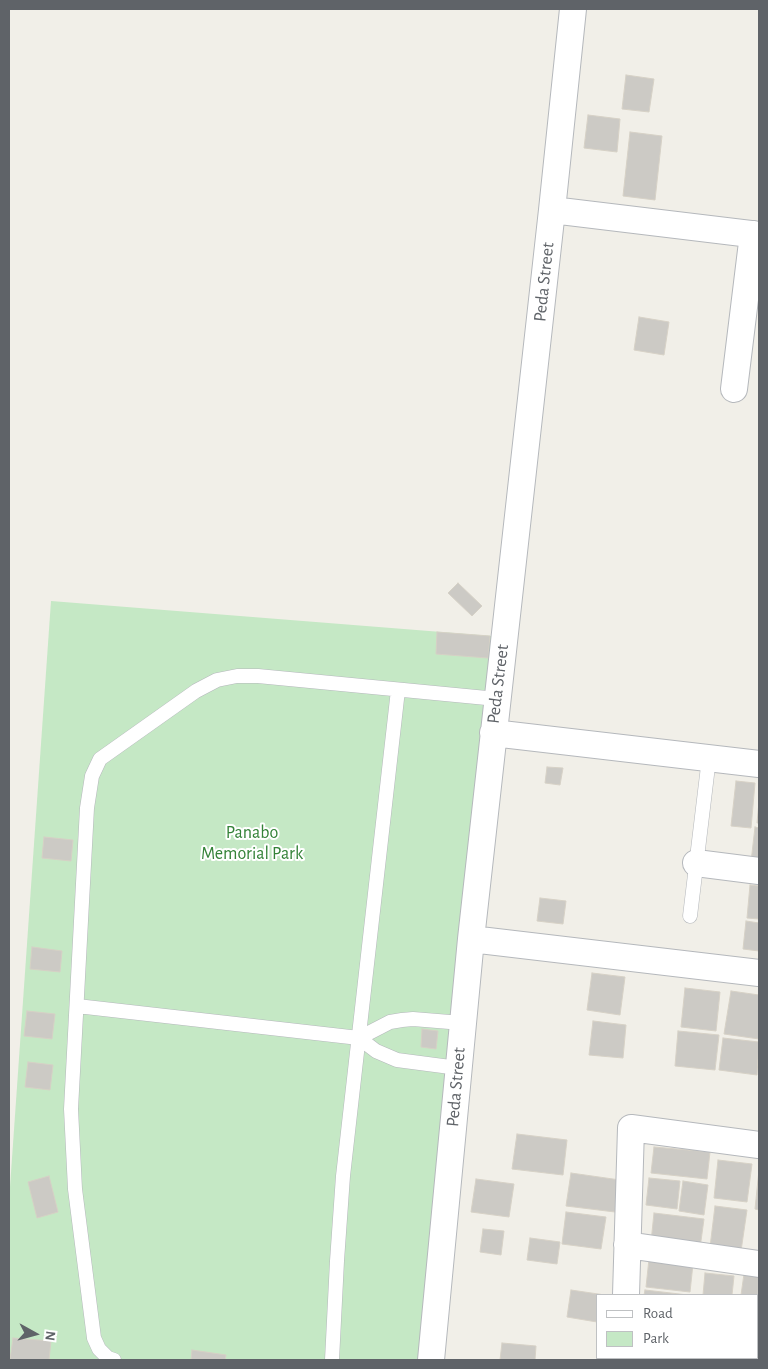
<!DOCTYPE html>
<style>
body{margin:0}
#map{position:relative;width:768px;height:1369px;overflow:hidden;background:#f1efe8;font-family:"Alegreya Sans",sans-serif}
canvas{display:block}
.frame{position:absolute;inset:0;border:10px solid #5f6368;pointer-events:none}
.legend{position:absolute;left:596px;top:1294px;width:162px;height:65px;box-sizing:border-box;background:#fff;border:1px solid #bfc1c3;margin:0;padding:6px 9px;list-style:none;font-size:15px;color:#5f6368}
.legend li{display:flex;align-items:center;gap:10px;height:25px}
.legend b{width:25px;border:1px solid #bfc1c3}
.north{position:absolute;left:10px;top:1309px;width:50px;height:50px;-webkit-text-stroke:4px #fff;paint-order:stroke;rotate:97deg;font-size:14px;font-weight:700;line-height:20px;text-align:center;color:#5f6368}
.north::after{content:'';display:block;margin:auto;width:18px;height:22px;background:#5f6368;clip-path:polygon(50% 0,100% 100%,50% 72%,0 100%)}
</style>
<div id="map">
<canvas width="768" height="1369"></canvas>
<div class="frame"></div>
<ul class="legend">
<li><b style="height:6px;background:#fff"></b>Road</li>
<li><b style="height:14px;background:#c5e8c5"></b>Park</li>
</ul>
<div class="north">N</div>
</div>
<script>
const c = document.querySelector('canvas').getContext('2d');
c.lineJoin = 'round';
function paint(path, color) {
  c.fillStyle = color;
  c.fill(path, 'evenodd');
}
function shape(rows) {
  const path = new Path2D();
  for (const r of rows) {
    path.moveTo(r[0], r[1]);
    for (let i = 2; i < r.length; i += 2) path.lineTo(r[i], r[i + 1]);
  }
  return path;
}
function strokePath(path, color, width, dash) {
  c.strokeStyle = color;
  c.lineWidth = width;
  c.lineCap = dash ? 'butt' : 'round';
  c.setLineDash(dash || []);
  c.stroke(path);
}
function write(font, color, halo, rows, align = 'center') {
  c.font = font + ' "Alegreya Sans",sans-serif';
  c.lineWidth = 4;
  c.setLineDash([]);
  c.textBaseline = 'middle';
  c.strokeStyle = halo;
  c.fillStyle = color;
  for (const [text, x, y, turn = 0] of rows) {
    c.save();
    c.translate(x, y);
    c.rotate((+turn || 0) * Math.PI / 180);
    c.textAlign = isNaN(turn) ? turn : align;
    if (halo) c.strokeText(text, 0, 0);
    c.fillText(text, 0, 0);
    c.restore();
  }
}
const green = shape([
 [51,601,492,636,422,1360,9,1360,9,1201]
]);
const building = shape([
 [626,75,654,79,649,112,622,109,626,75],
 [588,115,620,119,617,152,584,148,588,115],
 [630,132,662,136,655,200,623,196,630,132],
 [639,317,669,322,664,355,634,350,639,317],
 [458,583,482,606,472,616,448,593,458,583],
 [437,632,490,636,488,658,436,654,437,632],
 [547,767,563,768,560,785,545,783,547,767],
 [736,781,755,783,751,828,731,826,736,781],
 [759,802,759,823,757,823,759,802],
 [755,827,759,828,759,863,751,862,755,827],
 [44,837,73,840,71,861,42,858,44,837],
 [750,885,759,886,759,919,747,918,750,885],
 [540,898,566,901,563,924,537,921,540,898],
 [746,921,759,923,759,951,743,949,746,921],
 [32,947,62,951,60,972,30,969,32,947],
 [592,973,625,977,620,1015,587,1010,592,973],
 [685,988,720,992,716,1031,681,1027,685,988],
 [731,991,759,995,759,1039,724,1034,731,991],
 [27,1011,55,1014,52,1039,24,1036,27,1011],
 [593,1021,626,1025,623,1058,589,1055,593,1021],
 [422,1029,438,1031,436,1049,421,1047,422,1029],
 [678,1031,719,1035,715,1070,675,1066,678,1031],
 [723,1038,759,1042,757,1075,719,1070,723,1038],
 [28,1062,53,1065,50,1090,25,1087,28,1062],
 [517,1134,567,1140,563,1175,512,1169,517,1134],
 [654,1147,710,1152,707,1179,651,1173,654,1147],
 [718,1160,752,1164,747,1202,714,1198,718,1160],
 [759,1170,759,1210,755,1209,759,1170],
 [571,1173,620,1180,615,1212,566,1206,571,1173],
 [49,1176,58,1212,37,1218,28,1182,49,1176],
 [649,1178,680,1181,677,1209,646,1205,649,1178],
 [476,1179,514,1184,509,1217,471,1212,476,1179],
 [683,1181,708,1185,704,1215,679,1211,683,1181],
 [715,1206,747,1210,741,1251,710,1247,715,1206],
 [566,1212,606,1217,601,1249,562,1244,566,1212],
 [654,1213,704,1219,700,1248,651,1242,654,1213],
 [483,1229,504,1231,501,1255,480,1252,483,1229],
 [530,1238,560,1242,557,1264,527,1260,530,1238],
 [649,1259,693,1264,690,1292,646,1287,649,1259],
 [745,1267,759,1269,759,1316,757,1316,757,1295,741,1295,745,1267],
 [705,1273,734,1276,732,1295,703,1295,705,1273],
 [571,1290,605,1295,597,1295,597,1322,567,1317,571,1290],
 [645,1290,688,1295,644,1295,645,1290],
 [757,1320,759,1321,759,1360,733,1358,757,1358,757,1320],
 [13,1338,51,1341,49,1360,10,1360,13,1338],
 [502,1343,536,1346,535,1360,500,1360,502,1343],
 [192,1350,226,1355,225,1360,191,1360,192,1350]
]);
const service = shape([
 [690,916,709,758],
 [77,1006,359,1038,376,1051,397,1060,458,1068],
 [359,1038,390,1022,402,1020,413,1019,462,1023],
 [114,1360,108,1358,99,1349,94,1338,75,1189,71,1109,87,808,92,776,100,759,196,691,217,680,237,676,258,676,497,699],
 [332,1360,337,1261,343,1176,398,690]
]);
const minor = shape([
 [552,210,759,235],
 [734,389,753,234],
 [493,733,759,764],
 [696,863,759,871],
 [471,939,759,973],
 [627,1245,759,1264],
 [626,1295,631,1128,759,1145],
 [431,1360,471,939,552,210,573,9],
 [624,1360,624,1358]
]);
const streetNames = [
 ["Peda Street",544,282,-84],
 ["Peda Street",498,684,-83],
 ["Peda Street",456,1087,-85]
];
const parkNames = [
 ["Panabo",252,833],
 ["Memorial Park",252,854]
];
paint(green, '#c5e8c5');
paint(building, '#cccac5');
strokePath(building, '#d6d1c6', 1);
strokePath(service, '#b5b8bc', 15);
strokePath(minor, '#b5b8bc', 28);
strokePath(service, '#fff', 14);
strokePath(minor, '#fff', 26);
write('18px', '#5f6368', '#fff', streetNames);
write('18px', '#348238', '#fff', parkNames);
</script>
